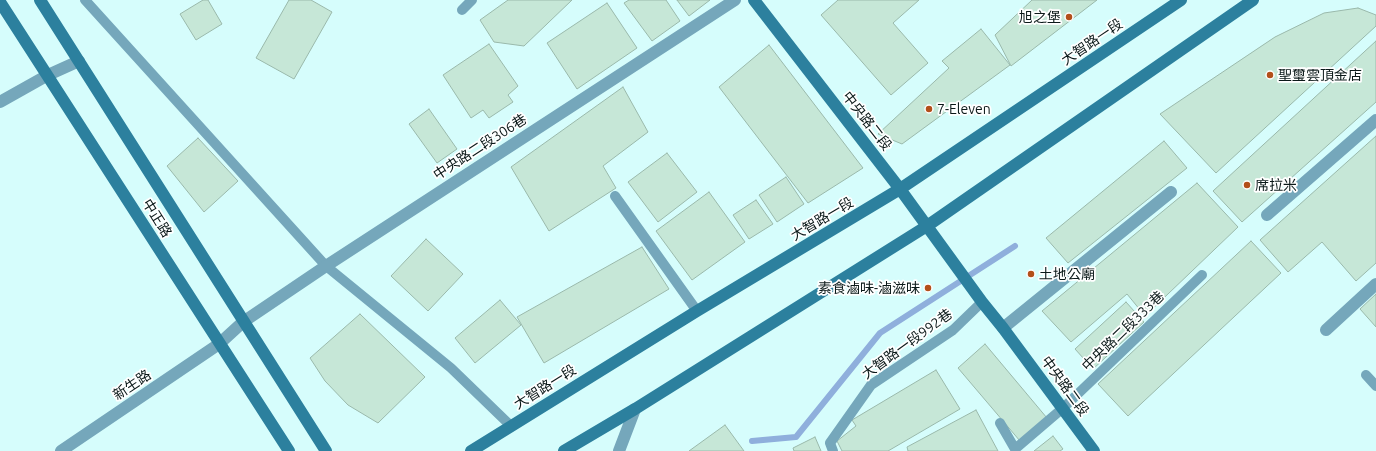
<!DOCTYPE html>
<meta charset="utf-8">
<style>
body{margin:0}
canvas{display:block;background:#d6fdfc}
</style>
<canvas width="1376" height="451"></canvas>
<script>
const c = document.querySelector('canvas').getContext('2d');
c.lineJoin = 'round';
function shape(rows) {
  const path = new Path2D();
  for (const r of rows) {
    path.moveTo(r[0], r[1]);
    for (let i = 2; i < r.length; i += 2) path.lineTo(r[i], r[i + 1]);
  }
  return path;
}
function strokePath(path, color, width, dash) {
  c.strokeStyle = color;
  c.lineWidth = width;
  c.lineCap = dash ? 'butt' : 'round';
  c.setLineDash(dash || []);
  c.stroke(path);
}
function paint(path, color) {
  c.fillStyle = color;
  c.fill(path, 'evenodd');
}
function write(font, color, halo, rows, align = 'center') {
  c.font = font + ' Ubuntu,"Noto Sans TC",sans-serif';
  c.lineWidth = 3.5;
  c.setLineDash([]);
  c.textBaseline = 'middle';
  c.strokeStyle = halo;
  c.fillStyle = color;
  for (const [text, x, y, turn = 0] of rows) {
    c.save();
    c.translate(x, y);
    c.rotate((+turn || 0) * Math.PI / 180);
    c.textAlign = isNaN(turn) ? turn : align;
    if (halo) c.strokeText(text, 0, 0);
    c.fillText(text, 0, 0);
    c.restore();
  }
}
const stream = shape([
 [752,441,796,437,880,333,1015,246]
]);
const building = shape([
 [203,0,208,0,222,24,196,40,180,14,203,0],
 [289,0,311,0,332,12,294,79,256,58,289,0],
 [508,0,572,0,524,46,494,42,480,20,508,0],
 [629,0,666,0,680,21,652,41,624,3,629,0],
 [677,0,710,0,689,16,677,0],
 [838,0,919,0,893,23,928,63,891,95,821,15,838,0],
 [1032,0,1097,0,1011,66,995,35,1032,0],
 [607,3,637,48,577,89,547,43,607,3],
 [1358,8,1376,15,1376,26,1216,173,1160,114,1275,37,1324,13,1358,8],
 [981,29,1010,65,902,144,878,134,949,68,942,61,981,29],
 [1376,41,1376,102,1242,222,1213,191,1376,41],
 [489,44,518,86,508,95,513,102,489,118,483,110,471,118,443,75,489,44],
 [769,45,863,168,808,203,719,87,769,45],
 [623,87,648,132,603,166,616,188,549,231,511,167,623,87],
 [429,109,457,149,437,163,409,124,429,109],
 [1376,136,1376,263,1356,281,1322,242,1288,272,1260,240,1376,136],
 [198,138,238,181,204,212,167,166,198,138],
 [1164,141,1187,168,1068,263,1046,238,1164,141],
 [667,153,697,192,658,222,628,182,667,153],
 [786,177,804,204,777,222,759,195,786,177],
 [1197,183,1238,227,1145,316,1127,294,1071,342,1042,311,1197,183],
 [709,192,745,242,692,280,656,231,709,192],
 [756,200,773,224,749,239,733,215,756,200],
 [426,239,463,274,428,311,391,276,426,239],
 [1251,241,1281,273,1128,416,1098,384,1251,241],
 [642,247,669,289,544,363,517,317,642,247],
 [1376,294,1376,327,1360,309,1376,294],
 [500,300,521,325,475,363,455,338,500,300],
 [1126,302,1144,322,1093,369,1075,349,1126,302],
 [360,314,425,377,378,423,348,405,325,381,310,358,360,314],
 [985,344,1047,418,1020,441,958,368,985,344],
 [936,370,960,409,888,451,842,451,837,441,856,426,852,420,936,370],
 [976,410,998,451,908,451,907,447,976,410],
 [725,425,744,451,689,451,725,425],
 [1053,436,1063,449,1060,451,1034,451,1053,436],
 [815,437,821,451,794,451,793,448,815,437]
]);
const lane = shape([
 [85,0,326,266,451,368,511,426],
 [462,10,472,0],
 [615,196,697,311],
 [1366,375,1376,386],
 [1000,423,1015,449,1063,408,1202,275],
 [833,451,830,443,871,385,953,330,982,302]
]);
const street = shape([
 [0,102,48,75,79,61],
 [1267,215,1376,120],
 [1003,328,1171,192],
 [1326,330,1376,284],
 [61,451,219,344,243,322,326,266,735,0],
 [619,451,635,409]
]);
const secondary = shape([
 [40,0,326,451],
 [754,0,900,189,982,302,1003,328,1094,451],
 [0,2,289,451],
 [471,451,697,311,900,189,1181,0],
 [564,451,635,409,927,226,1253,0]
]);
const markers = [
 [1069,17,4,"#b34f1a"],
 [1270,75,4,"#b34f1a"],
 [929,109,4,"#b34f1a"],
 [1247,185,4,"#b34f1a"],
 [1031,274,4,"#b34f1a"],
 [928,288,4,"#b34f1a"]
];
const poiNames = [
 ["旭之堡",1061,17,"right"],
 ["聖璽雲頂金店",1278,75],
 ["7-Eleven",937,109],
 ["席拉米",1255,185],
 ["土地公廟",1039,274],
 ["素食滷味-滷滋味",920,288,"right"]
];
const streetNames = [
 ["大智路一段",1092,42,-34],
 ["中央路二段",867,121,52],
 ["中央路二段306巷",480,147,-33],
 ["中正路",157,218,58],
 ["大智路一段",822,219,-31],
 ["中央路二段333巷",1123,331,-44],
 ["大智路一段992巷",907,344,-36],
 ["新生路",132,385,-34],
 ["中央路二段",1065,386,54],
 ["大智路一段",545,387,-32]
];
strokePath(stream, '#8fafdc', 6);
paint(building, '#c6e7d7');
strokePath(building, '#9ab9ab', 1);
strokePath(lane, '#75a7bb', 10);
strokePath(street, '#75a7bb', 12);
strokePath(secondary, '#2c809e', 12);
for (const [x, y, r, color] of markers) {
  const dot = new Path2D();
  dot.arc(x, y, r, 0, 2 * Math.PI);
  c.fillStyle = color;
  c.fill(dot);
  strokePath(dot, '#fff', 1.5);
}
write('14px', '#0a1818', '#fff', poiNames, 'left');
write('14px', '#0a1818', '#fff', streetNames);
</script>
